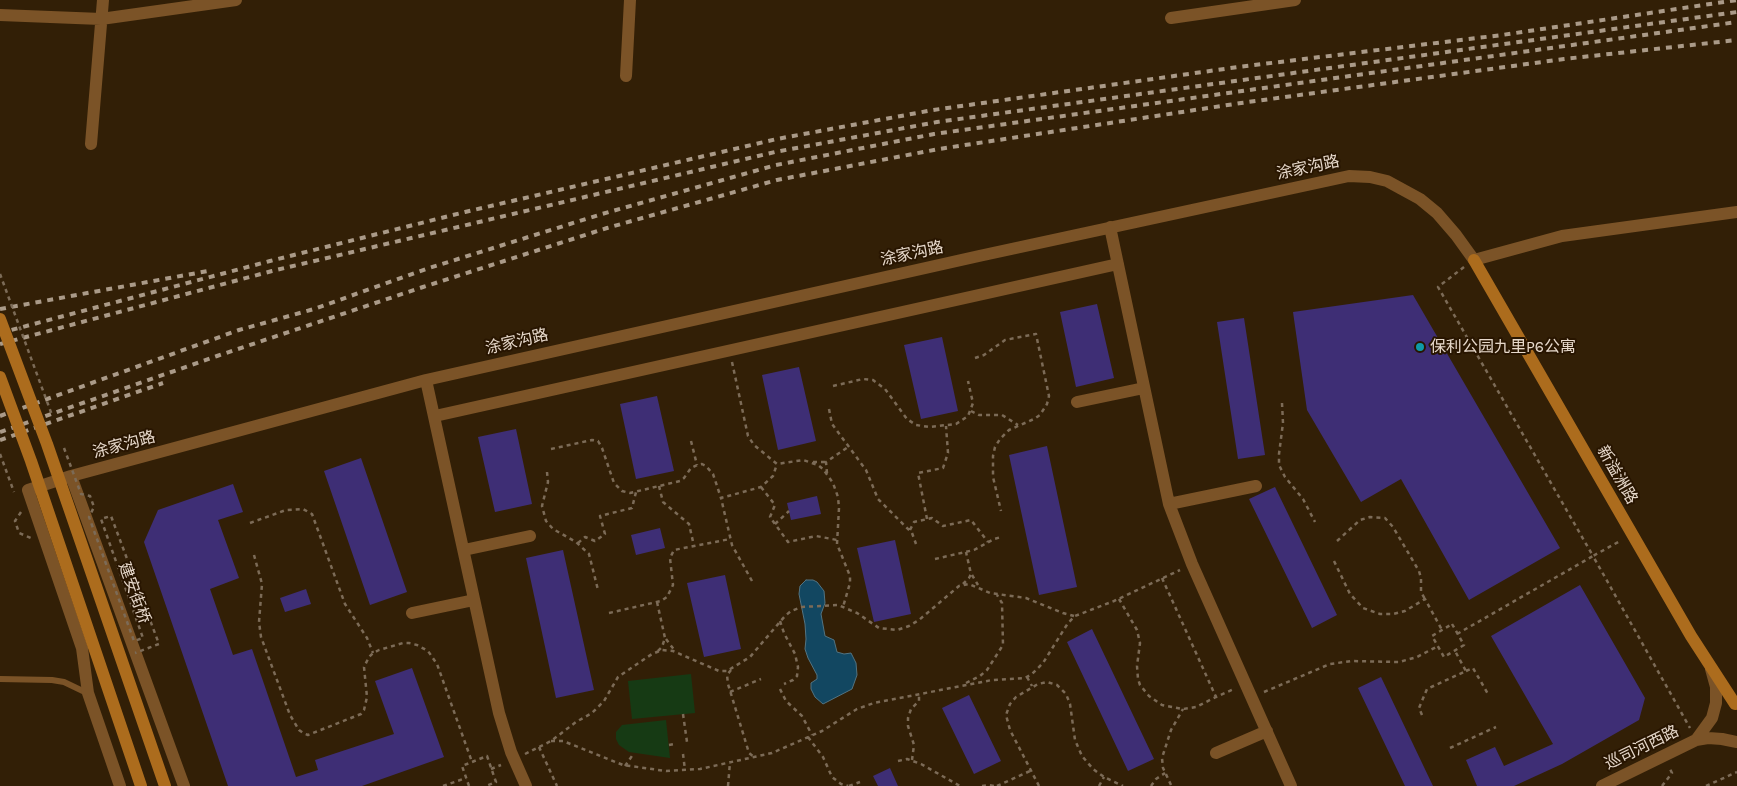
<!DOCTYPE html>
<meta charset="utf-8">
<style>
body{margin:0}
canvas{display:block;background:#321f06}
</style>
<canvas width="1737" height="786"></canvas>
<script>
const c = document.querySelector('canvas').getContext('2d');
c.lineJoin = 'round';
function paint(path, color) {
  c.fillStyle = color;
  c.fill(path, 'evenodd');
}
function shape(rows) {
  const path = new Path2D();
  for (const r of rows) {
    path.moveTo(r[0], r[1]);
    for (let i = 2; i < r.length; i += 2) path.lineTo(r[i], r[i + 1]);
  }
  return path;
}
function strokePath(path, color, width, dash) {
  c.strokeStyle = color;
  c.lineWidth = width;
  c.lineCap = dash ? 'butt' : 'round';
  c.setLineDash(dash || []);
  c.stroke(path);
}
function write(font, color, halo, rows, align = 'center') {
  c.font = font + ' Karla,"Noto Sans SC",sans-serif';
  c.lineWidth = 4;
  c.setLineDash([]);
  c.textBaseline = 'middle';
  c.strokeStyle = halo;
  c.fillStyle = color;
  for (const [text, x, y, turn = 0] of rows) {
    c.save();
    c.translate(x, y);
    c.rotate((+turn || 0) * Math.PI / 180);
    c.textAlign = isNaN(turn) ? turn : align;
    if (halo) c.strokeText(text, 0, 0);
    c.fillText(text, 0, 0);
    c.restore();
  }
}
const green = shape([
 [691,674,695,713,632,719,628,681],
 [666,720,670,758,629,752,619,745,616,739,616,732,622,725]
]);
const water = shape([
 [806,580,813,580,817,582,824,591,825,603,821,614,825,636,834,640,837,652,844,654,851,653,856,663,857,675,852,689,823,704,815,697,811,689,811,683,817,679,817,675,808,658,805,649,806,639,805,624,799,594,800,586,806,580]
]);
const building = shape([
 [1413,295,1560,548,1469,600,1401,479,1361,502,1307,410,1293,312],
 [1097,304,1114,378,1076,387,1060,312],
 [1244,318,1265,455,1238,459,1217,322],
 [942,337,958,411,921,419,904,345],
 [799,367,816,441,778,450,762,375],
 [657,396,674,471,636,479,620,404],
 [516,429,532,504,495,512,478,437],
 [1047,446,1077,587,1039,595,1009,455],
 [361,458,407,592,370,605,324,471],
 [233,484,243,512,218,520,239,578,210,589,233,655,252,649,296,777,318,770,315,760,394,734,375,681,412,668,444,757,362,786,228,786,144,542,158,510],
 [1275,487,1337,615,1312,628,1249,499],
 [817,496,821,514,791,520,787,503],
 [660,528,665,548,636,555,631,535],
 [895,540,911,614,874,622,857,548],
 [563,550,594,690,556,698,526,558],
 [725,575,741,649,704,657,687,583],
 [1580,585,1645,698,1639,720,1562,764,1514,786,1477,786,1466,760,1495,747,1504,766,1553,744,1491,636],
 [306,589,311,604,285,612,280,598],
 [1092,629,1154,759,1128,771,1067,642],
 [1381,677,1433,786,1405,786,1358,688],
 [969,695,1001,761,974,774,942,708],
 [890,768,898,786,878,786,873,776]
]);
const path = shape([
 [1464,267,1438,287,1593,556,1620,541],
 [975,358,984,355,1005,340,1036,334,1049,396,1047,404,1040,415,1034,419,1009,430,1000,439,995,447,993,456,993,477,1001,511],
 [732,362,748,436,754,445,777,464,803,460,818,465,823,469,833,483,838,497,839,508,837,544,850,576,850,583,843,607],
 [833,386,863,379,873,380,885,389,907,419,916,425,929,427,956,424,968,416,973,403,968,381],
 [1282,403,1283,423,1279,454,1279,465,1285,477,1303,499,1315,522],
 [829,409,832,424,866,470,878,499,912,533,916,544],
 [971,411,979,415,1002,415,1018,425],
 [691,441,697,465],
 [551,449,592,440,598,441,602,448,614,483,622,491,630,493,680,481,684,478,691,468,697,465,702,464,706,466,713,474,721,498],
 [0,454,14,492],
 [813,462,825,462],
 [547,472,548,482,542,506,546,521,553,529,576,542,589,554,598,590],
 [827,473,826,462,848,447],
 [659,486,663,502,689,524,694,546],
 [761,487,775,505,770,517,788,542,816,536,837,540],
 [21,512,15,521,19,533,31,538],
 [927,519,918,473,943,468,948,453,946,426],
 [250,523,286,510,303,509,312,514,345,604,367,638,373,653],
 [775,524,789,511],
 [910,530,914,522,932,518,943,526,971,520,988,542],
 [1337,541,1360,520,1370,517,1385,518,1393,527,1419,571,1421,578,1421,592,1425,599],
 [578,543,585,537,595,541,605,534,600,516,632,508,636,492],
 [254,555,262,584,259,622,261,637,290,715,299,730,303,733,308,735,361,714,364,710,367,697,364,667,369,657,373,653,379,650,403,643,409,643,417,645,428,651,437,664,472,762],
 [935,559,974,550,994,539,1001,537],
 [1334,561,1350,594,1363,608,1380,614,1393,614,1405,611,1425,599,1442,630],
 [972,575,978,585],
 [1162,578,1216,697,1234,689],
 [752,581,732,545,721,498,761,487,773,476,777,464],
 [963,584,969,578,971,574,966,552],
 [1119,599,1137,630,1140,643,1137,666,1138,679,1140,685,1149,696,1162,705,1183,709,1196,707,1216,697],
 [657,602,665,638,662,647,657,652],
 [609,613,661,601,667,597,673,585,670,558,674,550,730,539],
 [780,621,784,633,795,654,798,667,797,676,793,680,784,684],
 [1452,624,1464,645,1444,657,1432,636,1452,624],
 [1457,634,1593,556,1690,728],
 [666,639,675,651],
 [731,670,727,675,728,684,749,753,754,757],
 [1466,671,1473,668,1488,694],
 [1027,677,1032,686],
 [966,683,980,676,987,670,1003,645,1002,603,997,595],
 [780,689,786,701,802,716,812,735],
 [730,692,761,679],
 [1264,692,1330,664,1352,661,1399,662,1417,657,1438,646],
 [683,714,687,742],
 [1422,715,1419,708,1427,689,1466,671,1455,651],
 [808,737,823,757,832,777,841,784,848,786],
 [551,741,563,741,623,765,666,771,700,769,772,753,822,731,857,709,874,703,992,680,1025,678,1032,674,1043,663,1068,623,1075,616,1114,601,1180,570],
 [669,745,674,744],
 [539,747,557,786],
 [1450,748,1496,727],
 [525,754,551,741,576,722,592,713,604,701,618,677,652,654,662,650,673,651,719,671,727,671,750,657,785,616,791,611,802,607,838,605,857,613,879,628,897,630,909,626,919,620,959,586,969,584,990,593,1026,598,1063,613,1074,616],
 [683,754,685,770],
 [912,760,914,745,908,726,908,718,911,709,919,701,919,693],
 [898,761,907,759,921,764,960,786],
 [625,766,634,753],
 [491,769,501,765],
 [1171,785,1163,768,1162,758,1171,730,1183,709],
 [443,786,466,778],
 [469,786,462,766,487,756,496,782,486,786],
 [728,786,730,762],
 [849,786,860,782],
 [982,786,989,785,994,786],
 [997,786,1030,771],
 [1039,786,1010,730,1006,715,1010,704,1016,697,1038,684,1047,682,1057,685,1066,694,1070,704,1075,740,1082,756,1093,769,1104,777,1123,786],
 [1099,786,1104,777],
 [1151,786,1156,779,1165,773],
 [1662,786,1672,773,1669,767],
 [1706,786,1737,772]
]);
const lane = shape([
 [0,679,52,680,64,682,87,693]
]);
const street = shape([
 [0,15,101,19,236,0],
 [1171,18,1295,0],
 [626,76,630,0],
 [91,144,103,0],
 [1110,227,1169,504,1192,564,1291,786],
 [426,380,499,713,511,752,526,786],
 [1077,402,1144,388],
 [435,416,1118,264],
 [71,476,184,786],
 [1169,504,1256,486],
 [464,550,530,536],
 [412,613,474,600],
 [1696,740,1712,718,1716,703,1716,687,1711,669],
 [1216,753,1267,731],
 [120,786,88,693,82,648,28,490,71,476,426,380,979,256,1349,176,1370,177,1387,181,1420,199,1437,213,1456,235,1474,260,1562,236,1737,212],
 [1602,786,1696,740,1708,738,1722,739,1737,742]
]);
const secondary = shape([
 [1474,260,1691,636,1735,704]
]);
const rail = shape([
 [0,309,208,271],
 [0,333,270,261,465,212,777,139,933,110,1238,67,1502,35,1737,0],
 [0,344,272,271,775,152,937,122,1737,12],
 [0,416,239,330,314,309,426,269,602,214,776,165,934,134,1737,22],
 [0,432,217,356,423,287,607,228,777,180,939,149,1241,103,1564,59,1737,40],
 [0,440,163,383]
]);
const pathBridge = shape([
 [0,274,52,415],
 [64,448,81,494,90,496,94,507,89,517,134,641,143,638,101,519,111,516,159,644,135,653]
]);
const secondaryBridge = shape([
 [0,319,47,444,165,786],
 [0,377,31,461,141,786]
]);
const markers = [
 [1420,347,5,"#0f9aa8"]
];
const streetNames = [
 ["涂家沟路",1308,168,-12],
 ["涂家沟路",912,254,-12],
 ["涂家沟路",517,342,-13],
 ["涂家沟路",124,445,-15],
 ["新溢洲路",1617,475,60],
 ["建安街桥",134,593,70],
 ["巡司河西路",1642,748,-26]
];
const poiNames = [
 ["保利公园九里P6公寓",1430,347]
];
paint(green, '#163a14');
paint(water, '#124761');
strokePath(water, '#527381', 1);
paint(building, '#3e2e75');
strokePath(path, '#7c6b57', 2.5, [4, 4]);
strokePath(lane, '#7b5327', 6);
strokePath(street, '#7b5327', 12);
strokePath(secondary, '#ac6c1d', 12);
strokePath(rail, '#aa9a88', 4, [6, 6]);
strokePath(pathBridge, '#7c6b57', 2.5, [4, 4]);
strokePath(secondaryBridge, '#ac6c1d', 12);
for (const [x, y, r, color] of markers) {
  const dot = new Path2D();
  dot.arc(x, y, r, 0, 2 * Math.PI);
  c.fillStyle = color;
  c.fill(dot);
  strokePath(dot, '#281500', 2);
}
write('16px', '#e7d9cb', '#281500', streetNames);
write('16px', '#e7d9cb', '#281500', poiNames, 'left');
</script>
